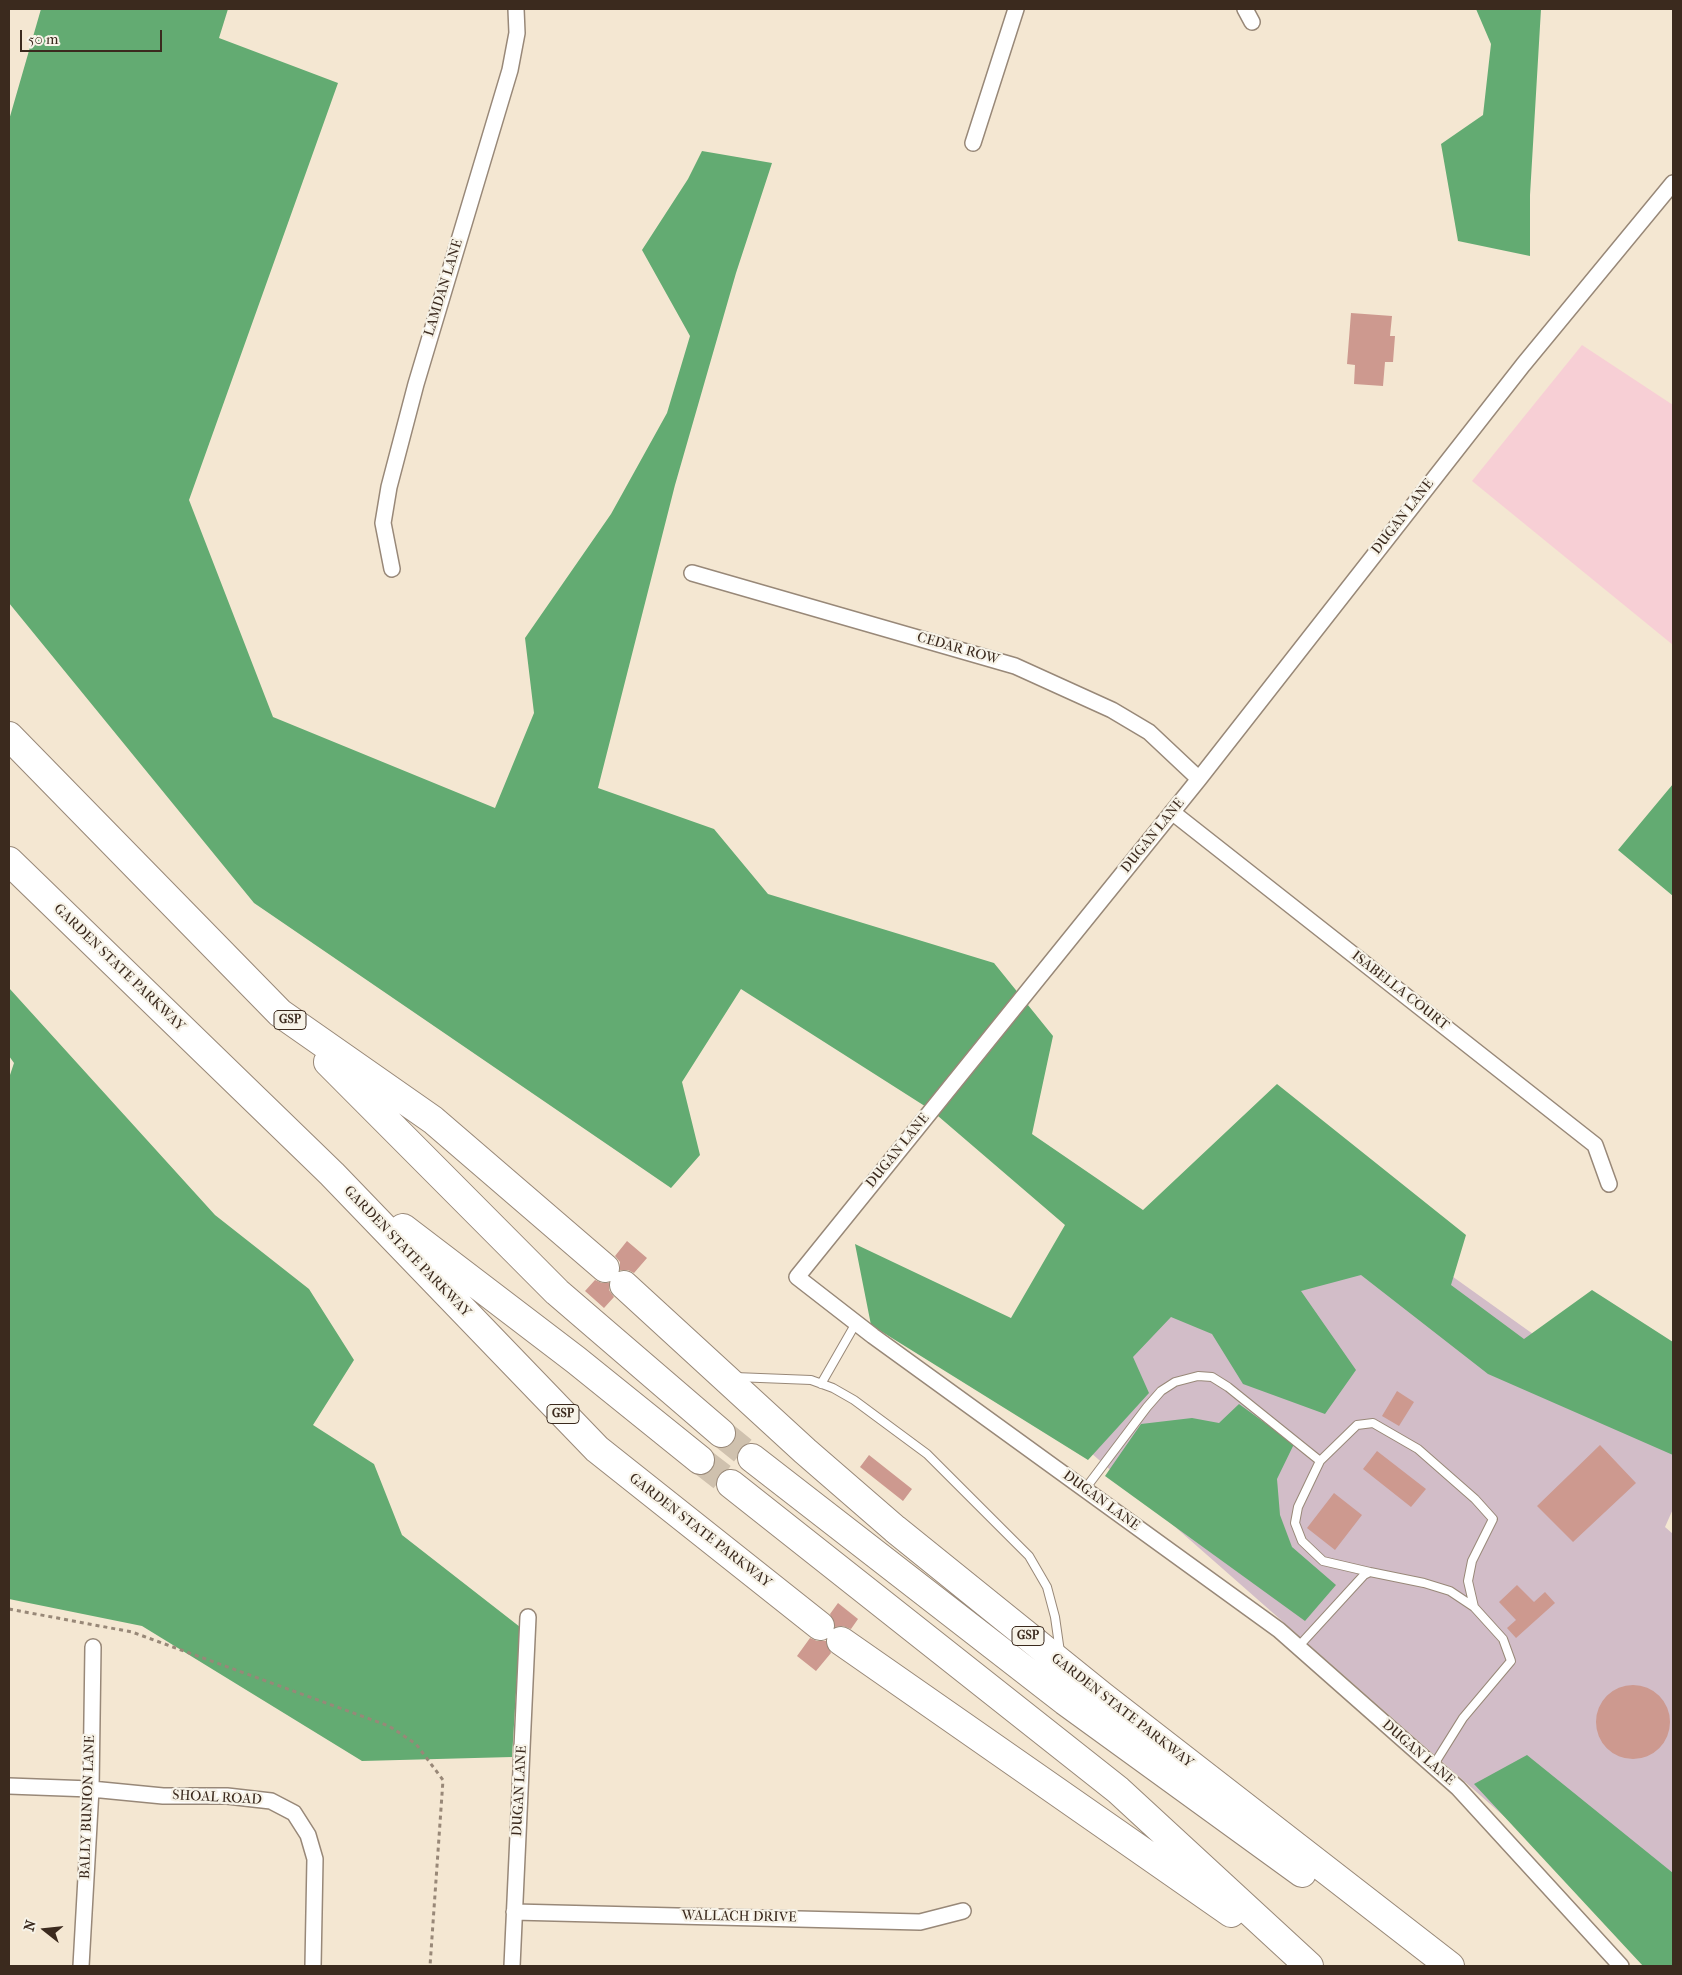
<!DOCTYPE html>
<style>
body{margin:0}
#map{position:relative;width:1682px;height:1975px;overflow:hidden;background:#f4e7d2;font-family:"IM FELL French Canon",serif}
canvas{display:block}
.frame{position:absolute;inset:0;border:10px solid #3b2a1e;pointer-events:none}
.north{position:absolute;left:20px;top:1905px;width:50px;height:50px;-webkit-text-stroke:4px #f7f3e8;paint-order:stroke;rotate:286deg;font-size:14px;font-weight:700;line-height:20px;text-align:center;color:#3b2a1e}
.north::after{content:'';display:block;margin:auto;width:18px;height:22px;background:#3b2a1e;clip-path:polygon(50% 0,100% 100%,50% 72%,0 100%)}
.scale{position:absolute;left:20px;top:30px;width:142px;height:22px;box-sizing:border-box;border:2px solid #3b2a1e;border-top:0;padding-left:6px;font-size:15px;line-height:18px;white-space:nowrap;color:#3b2a1e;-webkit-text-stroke:4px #f7f3e8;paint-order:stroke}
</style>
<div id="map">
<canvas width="1682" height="1975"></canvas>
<div class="frame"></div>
<div class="north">N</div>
<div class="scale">50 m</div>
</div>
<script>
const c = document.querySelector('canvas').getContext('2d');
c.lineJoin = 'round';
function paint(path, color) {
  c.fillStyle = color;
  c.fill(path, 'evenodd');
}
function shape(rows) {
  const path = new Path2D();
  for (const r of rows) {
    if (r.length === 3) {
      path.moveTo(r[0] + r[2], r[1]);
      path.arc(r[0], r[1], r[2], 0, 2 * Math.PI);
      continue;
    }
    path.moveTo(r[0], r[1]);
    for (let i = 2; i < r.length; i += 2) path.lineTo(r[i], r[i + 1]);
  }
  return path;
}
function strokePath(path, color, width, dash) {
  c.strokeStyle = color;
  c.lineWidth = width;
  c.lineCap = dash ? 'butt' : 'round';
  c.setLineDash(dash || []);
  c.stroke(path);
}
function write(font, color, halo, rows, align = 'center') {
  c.font = font + ' "IM FELL French Canon",serif';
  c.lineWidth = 4.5;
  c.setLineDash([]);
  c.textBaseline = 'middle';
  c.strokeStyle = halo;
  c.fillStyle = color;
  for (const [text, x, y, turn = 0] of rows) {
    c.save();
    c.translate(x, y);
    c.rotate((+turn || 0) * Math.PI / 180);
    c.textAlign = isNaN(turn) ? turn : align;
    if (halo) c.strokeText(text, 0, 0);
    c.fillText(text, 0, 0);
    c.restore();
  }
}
const built = shape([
 [1582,345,1673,405,1673,645,1472,481]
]);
const industrial = shape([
 [1267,1144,1673,1434,1673,1509,1665,1527,1673,1534,1672,1964,1040,1408]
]);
const forest = shape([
 [41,9,228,9,219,38,338,83,189,500,273,717,495,808,534,713,525,638,611,514,667,413,690,336,642,250,688,179,702,151,772,163,736,273,675,485,598,788,714,829,768,894,994,963,1053,1036,1032,1134,1143,1210,1277,1084,1466,1235,1451,1285,1524,1339,1592,1290,1673,1342,1673,1455,1488,1374,1361,1275,1301,1291,1356,1370,1325,1414,1243,1384,1212,1334,1171,1317,1133,1357,1149,1393,1088,1460,871,1325,855,1244,1011,1318,1065,1225,931,1110,741,989,682,1082,700,1155,671,1188,254,903,9,603,9,120],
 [1476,9,1541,9,1530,195,1530,256,1458,241,1441,144,1483,115,1491,44],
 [1673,784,1673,896,1618,850],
 [9,988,215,1215,309,1289,354,1360,313,1425,374,1464,402,1535,520,1627,512,1757,362,1761,142,1626,9,1599,9,1078,14,1063,9,1056],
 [1239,1404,1294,1444,1277,1479,1280,1515,1292,1547,1336,1585,1305,1621,1105,1476,1141,1424,1192,1418,1219,1423],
 [1527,1755,1673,1873,1673,1966,1643,1966,1474,1784]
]);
const building = shape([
 [1351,313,1392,316,1390,336,1395,336,1393,362,1385,362,1383,386,1354,384,1355,365,1347,364],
 [627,1241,647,1258,634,1273,628,1270,620,1270,620,1262,615,1256],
 [595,1280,602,1283,609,1283,609,1290,614,1297,604,1308,585,1291],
 [1397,1391,1414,1402,1399,1426,1382,1416],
 [1600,1445,1636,1483,1573,1542,1537,1506],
 [1377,1451,1426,1489,1411,1507,1363,1469],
 [869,1455,912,1489,903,1501,860,1467],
 [1334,1493,1362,1515,1335,1550,1307,1528],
 [1517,1585,1534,1602,1545,1592,1555,1603,1516,1638,1507,1628,1516,1620,1499,1602],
 [838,1603,858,1619,851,1629,843,1626,835,1627,830,1614],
 [810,1638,817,1641,826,1641,831,1653,816,1671,797,1656],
 [1633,1722,37]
]);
const motorwayTunnel = shape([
 [721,1433,752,1458],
 [700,1460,731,1484]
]);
const path = shape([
 [9,1609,132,1632,389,1726,416,1744,443,1780,430,1966]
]);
const service = shape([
 [735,1377,811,1380,833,1388,854,1400,927,1454,1029,1556,1047,1587,1055,1617,1060,1652],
 [821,1384,856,1323],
 [1085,1489,1147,1407,1161,1391,1175,1382,1198,1376,1212,1377,1228,1387,1320,1461],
 [1370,1572,1323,1561,1302,1541,1295,1523,1298,1507,1320,1461,1357,1425,1373,1423,1418,1449,1475,1499,1493,1519,1472,1561,1468,1581,1474,1607,1503,1639,1511,1661,1463,1718,1433,1766],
 [1298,1647,1364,1575,1370,1572,1424,1583,1450,1591,1474,1607]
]);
const minor = shape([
 [1245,9,1252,22],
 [973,143,1016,9],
 [392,569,383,523,389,487,416,384,510,70,517,33,516,9],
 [692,573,1015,666,1112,710,1149,732,1199,779],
 [1172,812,1595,1145,1609,1184],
 [9,1786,91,1789,163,1796,227,1796,271,1801,294,1813,308,1835,315,1859,313,1966],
 [514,1912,920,1922,963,1911],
 [81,1966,91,1789,93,1647],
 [512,1966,528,1617],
 [1621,1966,1458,1788,1279,1630,873,1336,797,1277,1199,779,1523,365,1673,183]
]);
const motorway = shape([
 [9,736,280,1013,433,1120,605,1268],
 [9,861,332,1174,597,1449,820,1626],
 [328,1062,557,1292,721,1433],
 [403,1228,576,1360,700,1460],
 [624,1285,805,1451,895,1529,1102,1696,1450,1966],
 [752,1458,1065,1701,1302,1873],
 [731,1484,1118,1790,1309,1966],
 [841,1641,1231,1913]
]);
const shields = [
 [290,1020,32],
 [563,1414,32],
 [1028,1636,32]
];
const shieldNames = [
 ["GSP",290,1020],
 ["GSP",563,1414],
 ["GSP",1028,1636]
];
const streetNames = [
 ["LAMDAN LANE",444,288,-73],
 ["DUGAN LANE",1403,517,-52],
 ["CEDAR ROW",958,649,16],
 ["DUGAN LANE",1153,836,-51],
 ["GARDEN STATE PARKWAY",119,968,44],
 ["ISABELLA COURT",1400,991,38],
 ["DUGAN LANE",898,1151,-51],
 ["GARDEN STATE PARKWAY",407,1252,46],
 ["DUGAN LANE",1101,1501,36],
 ["GARDEN STATE PARKWAY",700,1531,38],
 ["GARDEN STATE PARKWAY",1122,1711,38],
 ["DUGAN LANE",1418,1753,41],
 ["DUGAN LANE",520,1791,-87],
 ["SHOAL ROAD",217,1798,3],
 ["BALLY BUNION LANE",88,1807,-88],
 ["WALLACH DRIVE",739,1917,1]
];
paint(built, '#f7cfd5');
paint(industrial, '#d2bdc8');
paint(forest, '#63ab72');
paint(building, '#cd998f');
strokePath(motorwayTunnel, '#cfc1ae', 28, [28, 14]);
strokePath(service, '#988878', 10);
strokePath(minor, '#988878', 18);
strokePath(motorway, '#988878', 30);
strokePath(path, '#988878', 3, [4, 4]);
strokePath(service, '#fff', 8);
strokePath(minor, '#fff', 15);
strokePath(motorway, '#fff', 28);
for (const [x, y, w] of shields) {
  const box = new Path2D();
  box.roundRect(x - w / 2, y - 9.5, w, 19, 4);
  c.fillStyle = '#f7f3e8';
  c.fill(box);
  strokePath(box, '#3b2a1e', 1);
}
write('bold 12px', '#3b2a1e', null, shieldNames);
write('14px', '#3b2a1e', '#f7f3e8', streetNames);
</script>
